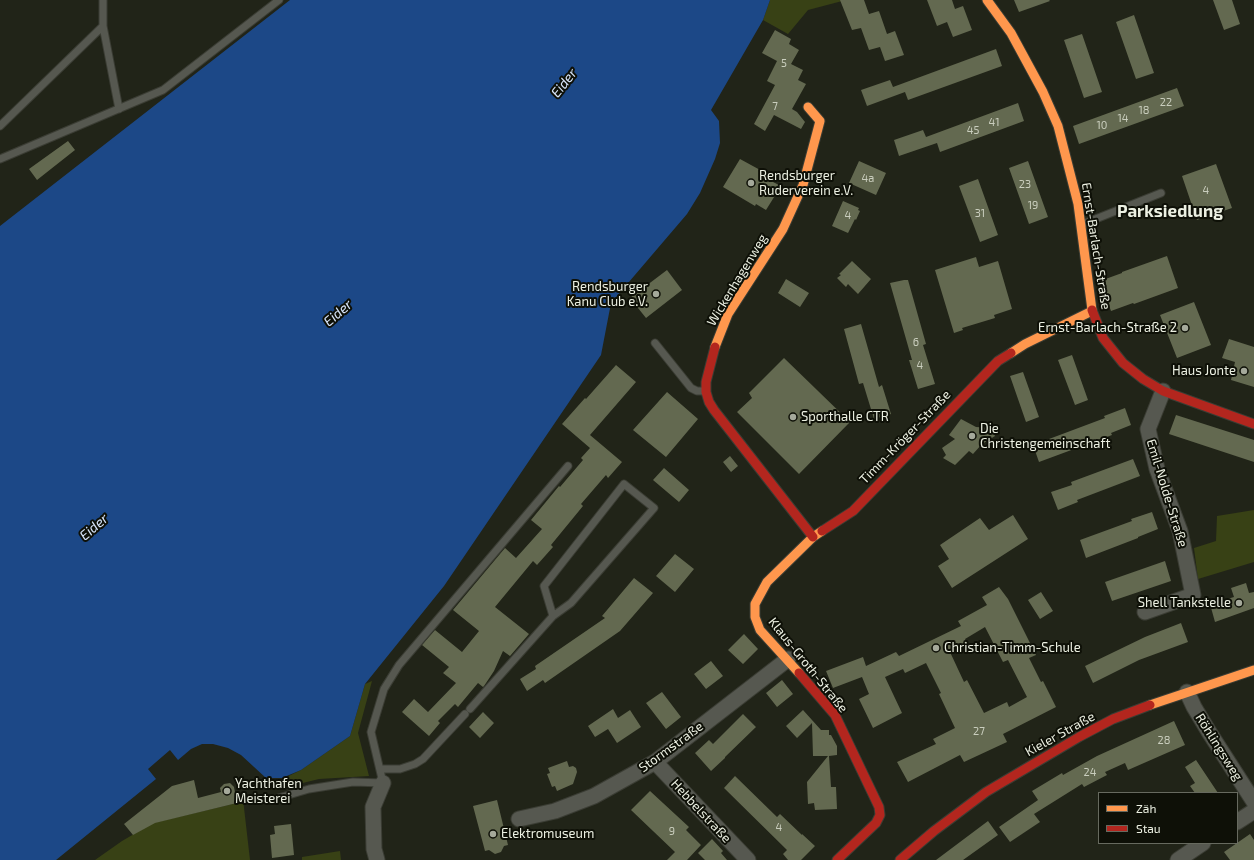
<!DOCTYPE html>
<meta charset="utf-8">
<style>
body{margin:0}
#map{position:relative;width:1254px;height:860px;overflow:hidden;background:#212418;font-family:"Exo 2",sans-serif}
canvas{display:block}
.legend{position:absolute;left:1098px;top:792px;width:140px;height:52px;box-sizing:border-box;background:#0e1007;border:1px solid #676a5f;margin:0;padding:5px 7px;list-style:none;font-size:12px;color:#ecf0e2}
.legend li{display:flex;align-items:center;gap:8px;height:20px}
.legend b{width:20px;border:1px solid #676a5f}
</style>
<div id="map">
<canvas width="1254" height="860"></canvas>
<ul class="legend">
<li><b style="height:5px;background:#ff974d"></b>Zäh</li>
<li><b style="height:5px;background:#b3261e"></b>Stau</li>
</ul>
</div>
<script>
const c = document.querySelector('canvas').getContext('2d');
c.lineJoin = 'round';
function paint(path, color) {
  c.fillStyle = color;
  c.fill(path, 'evenodd');
}
function shape(rows) {
  const path = new Path2D();
  for (const r of rows) {
    path.moveTo(r[0], r[1]);
    for (let i = 2; i < r.length; i += 2) path.lineTo(r[i], r[i + 1]);
  }
  return path;
}
function strokePath(path, color, width, dash) {
  c.strokeStyle = color;
  c.lineWidth = width;
  c.lineCap = dash ? 'butt' : 'round';
  c.setLineDash(dash || []);
  c.stroke(path);
}
function write(font, color, halo, rows, align = 'center') {
  c.font = font + ' "Exo 2",sans-serif';
  c.lineWidth = 4;
  c.setLineDash([]);
  c.textBaseline = 'middle';
  c.strokeStyle = halo;
  c.fillStyle = color;
  for (const [text, x, y, turn = 0] of rows) {
    c.save();
    c.translate(x, y);
    c.rotate((+turn || 0) * Math.PI / 180);
    c.textAlign = isNaN(turn) ? turn : align;
    if (halo) c.strokeText(text, 0, 0);
    c.fillText(text, 0, 0);
    c.restore();
  }
}
const green = shape([
 [770,0,846,0,808,10,788,34,763,20],
 [1254,510,1254,562,1198,579,1194,548,1216,541,1217,516],
 [372,681,358,733,369,776,319,779,274,790,264,788,301,770,350,736,365,684],
 [243,799,250,860,95,860,122,841,153,823,237,803],
 [340,851,341,860,302,860,302,857]
]);
const water = shape([
 [290,0,770,0,763,20,711,110,719,121,720,143,715,159,700,193,687,214,611,303,601,355,444,586,365,684,350,736,301,770,282,778,266,778,241,755,228,748,213,744,202,744,191,749,178,760,170,750,148,769,156,779,56,860,0,860,0,226]
]);
const building = shape([
 [840,0,864,0,869,14,879,11,887,34,895,31,904,55,885,61,880,47,869,50,861,28,852,30],
 [927,0,952,0,955,9,963,6,972,30,953,37,947,22,937,26],
 [1014,0,1049,0,1050,1,1019,12],
 [1213,0,1232,0,1240,24,1224,30],
 [1134,15,1154,73,1136,79,1116,22],
 [775,30,791,39,789,44,799,50,791,64,803,70,798,80,806,84,792,109,797,112,805,122,801,129,774,115,765,131,754,124,775,85,767,81,777,61,762,53],
 [1082,34,1102,92,1084,98,1064,40],
 [996,49,1002,66,908,100,905,92,867,106,861,90,890,80,893,87],
 [1177,88,1184,106,1079,144,1073,126],
 [1018,103,1024,121,940,152,937,143,899,156,894,140,923,130,926,137],
 [68,141,75,150,37,180,29,169],
 [740,159,773,177,771,181,781,186,766,210,756,204,755,206,723,187],
 [859,161,886,173,876,195,849,183],
 [1028,161,1048,217,1029,224,1009,168],
 [1216,164,1232,208,1197,220,1182,176],
 [978,179,998,235,980,242,959,186],
 [843,201,859,208,858,210,860,211,856,220,855,219,848,233,832,226],
 [1167,256,1178,288,1134,304,1133,303,1111,311,1100,281,1122,273,1122,272],
 [976,257,979,267,998,261,1012,309,994,315,995,318,962,328,963,330,954,333,935,270],
 [852,261,871,279,858,294,848,284,846,287,837,278,841,275,839,274],
 [667,270,682,290,646,318,630,298],
 [786,279,809,293,800,307,778,293],
 [904,280,908,280,926,344,923,345,935,384,918,389,909,360,912,360,890,283],
 [1194,302,1211,345,1177,358,1160,315],
 [861,324,879,387,882,385,891,414,874,419,863,383,859,384,844,329],
 [1229,339,1254,347,1254,387,1231,380,1235,362,1222,358],
 [1072,355,1088,400,1075,405,1058,360],
 [784,358,850,422,799,474,737,412,752,398,749,393],
 [616,365,636,382,590,435,622,462,608,478,606,475,581,504,583,506,551,545,553,547,537,565,533,561,495,607,529,634,510,656,503,651,494,671,484,686,483,687,478,683,458,707,455,704,438,721,440,723,429,736,402,712,414,699,428,712,456,683,443,673,449,667,422,645,435,630,462,652,479,631,453,610,505,548,516,558,542,529,531,520,559,486,560,487,583,460,581,458,590,448,562,424,585,398,586,399],
 [1023,372,1039,417,1026,422,1010,376],
 [667,392,698,419,666,457,633,430],
 [1125,408,1131,425,1111,433,1112,435,1039,462,1033,445,1105,418,1104,416],
 [1176,415,1254,440,1254,462,1169,434],
 [961,419,976,427,991,428,995,436,982,444,973,454,969,451,955,465,943,458,946,455,942,448,955,439,949,435],
 [730,456,738,466,731,472,723,462],
 [1133,459,1140,476,1077,500,1078,502,1058,510,1051,492,1072,485,1071,482],
 [664,468,689,490,679,502,653,480],
 [1152,512,1158,529,1138,537,1138,538,1086,558,1080,540,1132,521,1131,519],
 [1013,515,1028,539,952,588,938,566,949,559,940,545,980,518,989,530],
 [675,554,694,569,675,592,656,576],
 [1165,561,1171,581,1112,601,1105,582],
 [634,578,653,593,620,631,545,683,543,680,527,691,520,679,536,669,535,666,605,618,602,616],
 [1246,583,1249,593,1254,592,1254,608,1215,622,1210,604,1234,597,1231,588],
 [999,587,1008,599,1036,655,1029,658,1041,682,1043,681,1056,707,1003,734,1007,742,964,762,960,755,908,782,897,762,936,744,933,739,955,728,939,694,941,693,926,663,905,673,903,669,885,677,902,713,873,728,859,699,869,694,862,677,833,688,826,671,863,657,866,666,896,652,899,656,961,626,958,621,987,605,982,597],
 [985,627,1003,662,1008,660,1027,697,1009,707,1007,702,984,713,967,680,964,682,950,652,967,644,965,639],
 [1041,592,1053,611,1040,619,1028,600],
 [1181,623,1188,642,1139,660,1093,683,1085,666,1145,637],
 [744,634,758,649,743,664,728,650],
 [711,661,723,676,706,689,694,674],
 [782,680,793,694,777,707,766,693],
 [662,692,681,717,666,729,646,703],
 [613,709,618,718,630,710,641,727,617,743,608,729,595,737,588,726],
 [803,710,821,730,829,730,829,735,831,735,837,746,837,755,829,756,831,787,836,787,837,809,815,810,814,803,808,804,807,782,828,756,813,756,812,723,797,738,786,726],
 [483,712,494,723,480,738,469,727],
 [743,714,756,727,725,757,725,758,711,771,695,753,709,740,713,744],
 [1174,721,1185,745,1128,770,1125,763,1105,772,1107,775,1084,787,1082,784,1034,814,1040,822,1010,842,999,827,1038,800,1032,791,1062,773,1063,775,1097,756],
 [1196,760,1218,793,1195,793,1190,786,1195,783,1185,767],
 [567,761,569,767,573,766,576,768,577,772,573,784,557,791,555,786,552,787,547,774,550,773,548,768],
 [735,776,777,817,780,814,802,835,802,834,815,846,801,860,788,860,783,854,787,850,724,788],
 [194,780,198,798,221,792,220,788,224,784,230,783,234,787,237,803,155,823,133,835,124,824,172,786],
 [650,791,689,827,686,830,701,845,687,860,667,860,675,852,631,810],
 [497,800,508,845,504,846,501,852,495,854,489,850,485,851,473,806],
 [988,821,998,835,963,860,936,860],
 [291,824,294,855,272,858,270,835,275,834,274,826],
 [1250,834,1254,840,1254,860,1230,860,1224,852],
 [712,839,723,851,721,853,727,860,705,860,698,853]
]);
const lane = shape([
 [103,26,119,109],
 [0,126,103,26,103,0],
 [0,159,163,90,279,0],
 [1083,224,1161,193],
 [655,343,691,388,697,391,704,391],
 [470,709,553,616,544,586,624,484,654,508,571,603,553,616],
 [380,769,400,769,415,764,423,759,465,714],
 [275,799,309,789,353,782,383,783,371,732,384,689,399,665,568,466]
]);
const street = shape([
 [1145,612,1193,595,1180,531,1157,469,1148,429,1163,391],
 [1187,692,1194,707,1209,732,1254,802],
 [655,762,748,860],
 [519,819,555,811,594,796,655,762,788,659],
 [1237,822,1254,811],
 [377,860,374,849,373,807,383,783],
 [1178,860,1203,843]
]);
const slow = shape([
 [987,0,1011,33,1043,92,1058,126,1078,204,1092,310],
 [715,347,728,314,783,229,803,185,820,121,808,107],
 [1011,353,1025,344,1092,311],
 [799,673,760,630,755,617,755,604,767,582,813,537,822,531],
 [1150,705,1254,670]
]);
const jam = shape([
 [1092,310,1103,338,1123,363,1143,379,1163,391,1254,424],
 [715,347,706,382,706,392,709,402,714,410,813,537],
 [822,531,853,511,998,361,1011,353],
 [799,673,835,715,879,807,880,815,876,823,837,860],
 [900,860,934,831,986,792,1079,737,1113,719,1150,705]
]);
const markers = [
 [751,183,4,"#a5a99b"],
 [656,294,4,"#a5a99b"],
 [1185,328,4,"#a5a99b"],
 [1244,371,4,"#a5a99b"],
 [793,417,4,"#a5a99b"],
 [972,436,4,"#a5a99b"],
 [1239,603,4,"#a5a99b"],
 [936,648,4,"#a5a99b"],
 [227,791,4,"#a5a99b"],
 [493,834,4,"#a5a99b"]
];
const numberNames = [
 ["5",784,63],
 ["22",1166,102],
 ["7",775,106],
 ["18",1144,110],
 ["14",1123,118],
 ["41",994,122],
 ["10",1102,125],
 ["45",973,130],
 ["4a",868,178],
 ["23",1025,184],
 ["4",1206,190],
 ["19",1033,205],
 ["31",980,213],
 ["4",848,215],
 ["6",916,342],
 ["4",920,365],
 ["27",979,731],
 ["28",1164,740],
 ["24",1090,772],
 ["4",779,827],
 ["9",672,831]
];
const poiNames = [
 ["Rendsburger",759,176],
 ["Ruderverein e.V.",759,191],
 ["Rendsburger",648,287,"right"],
 ["Kanu Club e.V.",648,302,"right"],
 ["Ernst-Barlach-Straße 2",1177,328,"right"],
 ["Haus Jonte",1236,371,"right"],
 ["Sporthalle CTR",801,417],
 ["Die",980,429],
 ["Christengemeinschaft",980,444],
 ["Shell Tankstelle",1231,603,"right"],
 ["Christian-Timm-Schule",944,648],
 ["Yachthafen",235,784],
 ["Meisterei",235,799],
 ["Elektromuseum",501,834]
];
const streetNames = [
 ["Ernst-Barlach-Straße",1096,246,81],
 ["Wickenhagenweg",737,280,-59],
 ["Timm-Kröger-Straße",905,437,-46],
 ["Emil-Nolde-Straße",1167,493,73],
 ["Klaus-Groth-Straße",808,665,51],
 ["Kieler Straße",1060,734,-29],
 ["Stormstraße",671,747,-36],
 ["Röhlingsweg",1219,747,58],
 ["Hebbelstraße",701,811,47]
];
const waterNames = [
 ["Eider",564,83,-52],
 ["Eider",338,313,-41],
 ["Eider",94,527,-41]
];
const districtNames = [
 ["Parksiedlung",1170,211]
];
paint(green, '#384115');
paint(water, '#1c4887');
paint(building, '#636950');
strokePath(lane, '#3b3d34', 9);
strokePath(street, '#3b3d34', 17);
strokePath(slow, '#3b3d34', 11);
strokePath(jam, '#3b3d34', 11);
strokePath(lane, '#565850', 7);
strokePath(street, '#565850', 15);
strokePath(slow, '#ff974d', 9);
strokePath(jam, '#b3261e', 9);
for (const [x, y, r, color] of markers) {
  const dot = new Path2D();
  dot.arc(x, y, r, 0, 2 * Math.PI);
  c.fillStyle = color;
  c.fill(dot);
  strokePath(dot, '#0e1007', 1.5);
}
write('11px', '#cacebe', null, numberNames);
write('13px', '#ecf0e2', '#0e1007', poiNames, 'left');
write('13px', '#ecf0e2', '#0e1007', streetNames);
write('italic 14px', '#d8e5fa', '#0e1007', waterNames);
write('bold 17px', '#ecf0e2', '#0e1007', districtNames);
</script>
